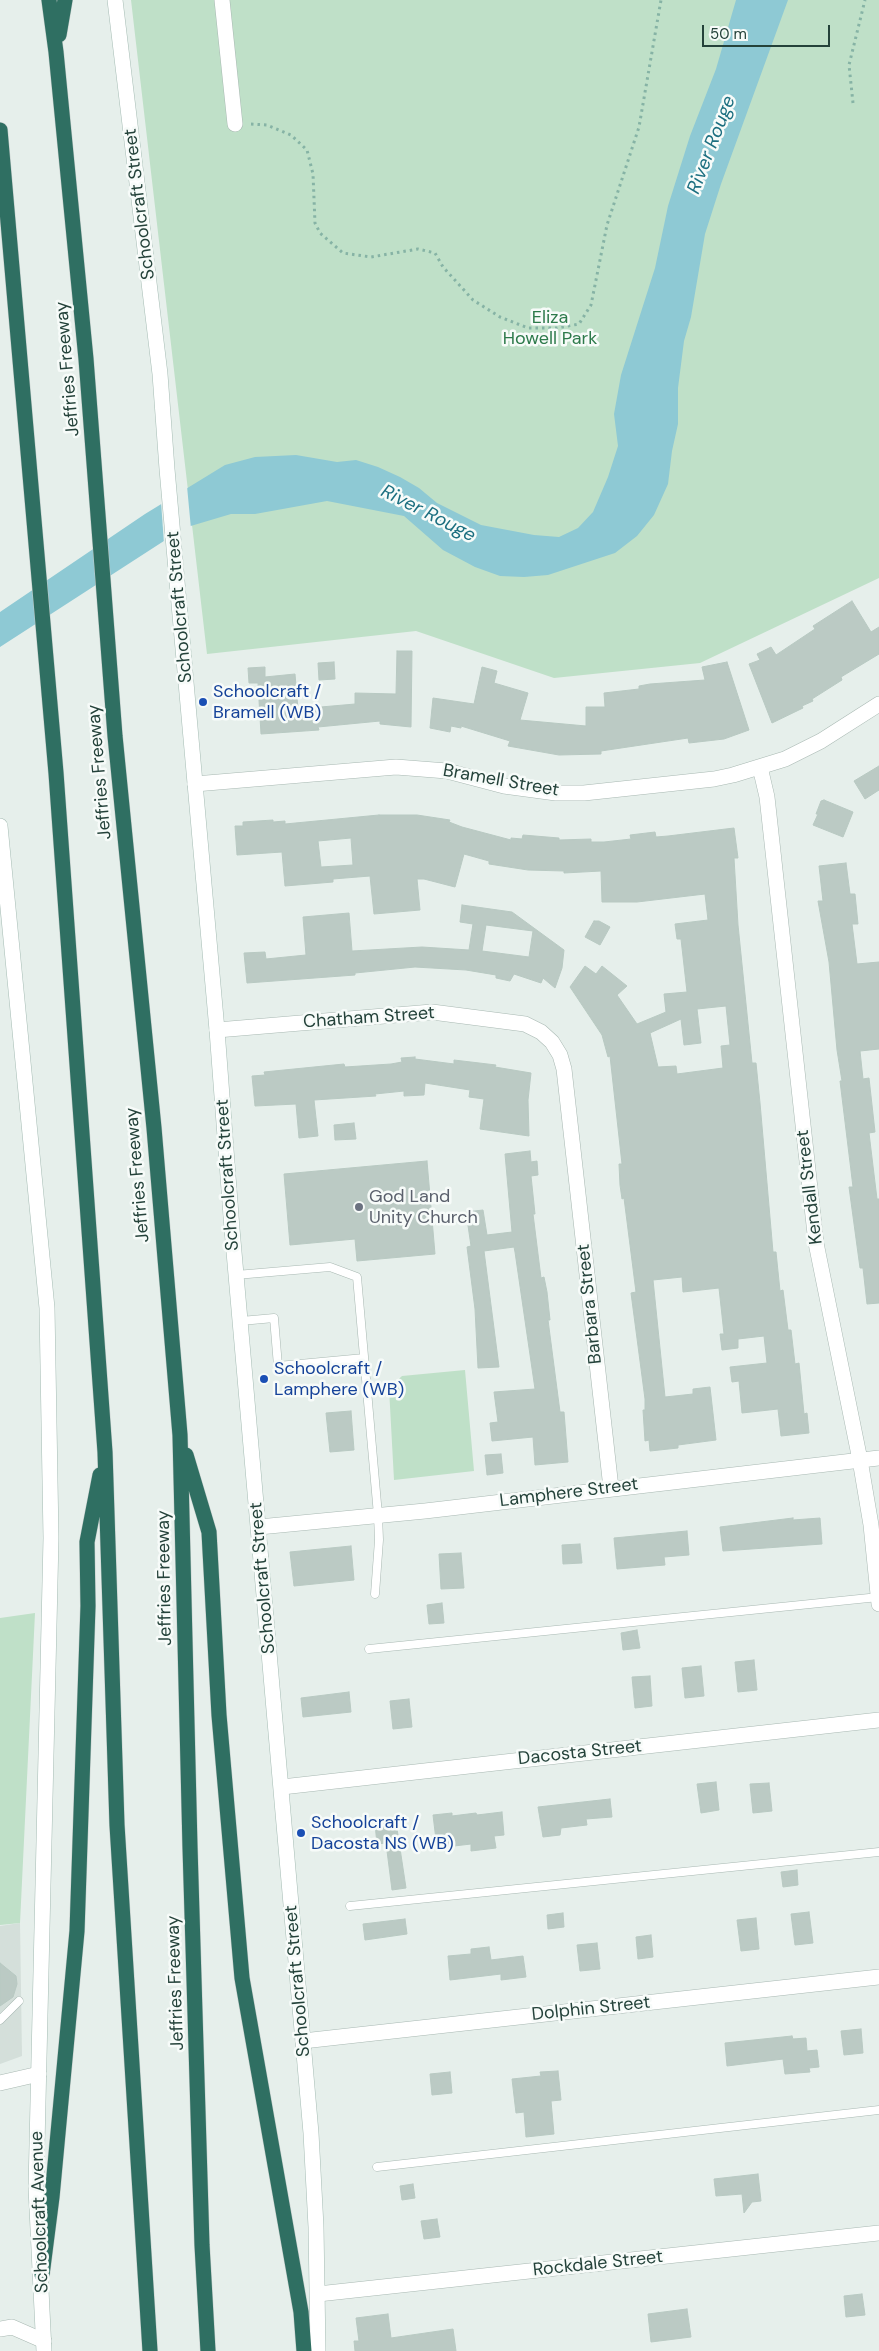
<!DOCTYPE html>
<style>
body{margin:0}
#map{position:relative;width:879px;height:2351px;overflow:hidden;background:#e6efeb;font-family:"DM Sans",sans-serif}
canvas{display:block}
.scale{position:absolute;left:702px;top:25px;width:128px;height:22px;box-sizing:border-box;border:2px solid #24423a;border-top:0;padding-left:6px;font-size:15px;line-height:18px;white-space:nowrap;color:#24423a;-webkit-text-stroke:4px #f7fbf9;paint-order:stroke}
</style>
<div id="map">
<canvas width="879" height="2351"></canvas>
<div class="scale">50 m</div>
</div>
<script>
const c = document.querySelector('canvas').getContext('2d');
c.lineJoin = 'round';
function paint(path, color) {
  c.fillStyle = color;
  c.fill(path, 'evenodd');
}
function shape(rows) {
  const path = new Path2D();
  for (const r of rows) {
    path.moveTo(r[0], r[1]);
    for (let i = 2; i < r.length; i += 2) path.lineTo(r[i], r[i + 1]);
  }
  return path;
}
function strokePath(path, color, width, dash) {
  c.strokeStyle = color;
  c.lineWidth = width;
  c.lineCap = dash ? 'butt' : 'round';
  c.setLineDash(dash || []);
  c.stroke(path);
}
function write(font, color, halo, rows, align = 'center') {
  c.font = font + ' "DM Sans",sans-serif';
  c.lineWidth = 5;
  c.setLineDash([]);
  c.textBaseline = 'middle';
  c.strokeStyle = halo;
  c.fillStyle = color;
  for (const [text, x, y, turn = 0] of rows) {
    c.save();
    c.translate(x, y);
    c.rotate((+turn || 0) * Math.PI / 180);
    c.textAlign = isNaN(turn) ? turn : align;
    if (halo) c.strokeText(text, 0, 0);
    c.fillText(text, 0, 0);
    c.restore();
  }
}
const built = shape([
 [20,1923,22,2056,0,2064,0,1926]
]);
const green = shape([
 [131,0,879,0,879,578,700,663,554,678,416,631,207,654],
 [465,1370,474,1471,394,1480,389,1388,402,1376],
 [35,1613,20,1923,0,1925,0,1618]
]);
const water = shape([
 [736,0,788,0,721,184,705,234,691,317,684,341,678,388,678,424,672,451,668,484,654,515,637,536,615,553,548,575,524,577,500,576,475,567,443,550,404,516,327,501,255,514,231,514,184,528,0,647,0,612,145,514,225,465,255,457,296,455,337,462,356,460,378,467,400,477,419,488,437,503,481,525,534,535,559,537,578,528,593,512,608,477,618,446,614,414,621,375,655,268,668,206,690,136,716,69]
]);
const pier = shape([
 [187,486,191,529,164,544,161,502]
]);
const building = shape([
 [852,601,871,632,879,627,879,654,841,677,842,680,812,699,813,701,802,706,803,708,772,723,749,664,760,660,757,654,771,647,776,655,815,629,813,626,852,601],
 [397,651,412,651,411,727,380,724,380,721,318,727,319,730,261,734,258,683,249,683,248,668,265,667,265,677,295,674,298,709,355,704,355,693,396,694,397,651],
 [334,662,335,679,319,680,318,663,334,662],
 [727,662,749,730,724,739,689,743,688,738,601,751,601,754,559,755,508,746,510,741,461,726,461,728,451,726,450,732,430,728,433,698,474,704,482,667,497,671,494,683,528,693,520,720,586,726,586,707,605,707,604,693,639,689,639,686,650,684,705,680,702,667,727,662],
 [879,766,879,790,865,799,854,781,879,766],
 [824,800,853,812,843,837,813,825,818,814,816,814,821,801,824,800],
 [379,815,417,815,450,820,449,822,462,827,511,840,511,838,522,839,523,835,559,838,559,840,591,839,591,842,604,842,631,839,630,835,655,832,656,837,668,836,734,828,738,858,734,858,738,925,752,1063,756,1063,760,1103,773,1252,776,1252,780,1291,783,1290,788,1330,791,1330,795,1364,799,1363,804,1414,807,1413,809,1433,781,1436,778,1409,742,1413,739,1381,732,1382,730,1367,767,1363,764,1336,738,1339,738,1348,722,1350,720,1334,724,1334,719,1288,683,1292,682,1277,653,1280,665,1397,693,1394,693,1389,710,1387,716,1440,678,1445,678,1448,650,1451,649,1440,645,1441,643,1410,645,1410,645,1399,631,1293,636,1292,624,1198,622,1199,620,1185,619,1164,622,1164,610,1056,608,1057,602,1035,570,987,585,966,596,974,602,966,627,986,617,995,637,1024,666,1012,664,994,687,992,681,939,677,939,675,924,708,920,705,894,637,902,602,902,601,871,564,873,564,871,528,870,489,864,489,861,464,854,455,887,424,879,417,879,420,910,374,914,370,876,333,879,333,882,285,886,282,852,237,855,235,826,243,826,243,822,273,820,273,822,285,821,285,824,379,815],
 [351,838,353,865,321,867,318,841,351,838],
 [726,1006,730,1045,721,1046,723,1068,677,1074,676,1066,658,1067,650,1033,681,1019,684,1045,701,1043,697,1009,726,1006],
 [846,863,850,894,855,894,858,924,852,924,857,964,879,962,879,1049,860,1051,863,1079,869,1078,875,1132,869,1133,877,1199,879,1199,879,1303,867,1304,863,1268,860,1268,849,1187,853,1187,840,1081,842,1081,837,1050,829,962,818,901,823,901,819,866,846,863],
 [462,905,512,912,564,950,562,968,555,988,543,978,541,983,514,974,510,981,496,978,496,975,466,970,415,967,355,973,355,975,247,983,244,953,265,952,266,959,306,955,303,917,349,913,352,951,422,947,469,950,473,924,460,922,462,905],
 [486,925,533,931,529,957,482,951,486,925],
 [594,921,599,921,610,927,600,945,585,937,594,921],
 [415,1057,415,1059,454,1064,454,1060,496,1065,495,1067,531,1073,528,1100,529,1136,480,1129,484,1099,469,1097,470,1090,425,1083,424,1095,404,1096,404,1091,375,1094,376,1096,314,1100,318,1136,299,1138,296,1104,255,1106,252,1076,265,1075,264,1072,344,1064,345,1067,391,1064,402,1062,401,1058,415,1057],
 [354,1123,356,1139,335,1140,334,1125,354,1123],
 [530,1151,531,1162,537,1161,538,1175,531,1176,535,1214,533,1214,541,1278,544,1277,547,1292,550,1320,548,1320,560,1412,564,1412,568,1462,535,1465,533,1437,492,1441,490,1423,498,1422,494,1392,535,1389,515,1252,514,1247,484,1251,499,1367,478,1368,475,1309,467,1247,471,1246,466,1212,483,1210,487,1235,512,1232,505,1154,530,1151],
 [427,1161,435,1254,357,1261,355,1239,290,1245,284,1174,427,1161],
 [351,1411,354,1450,330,1452,326,1413,351,1411],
 [501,1454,503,1473,487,1475,485,1455,501,1454],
 [793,1518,793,1520,820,1518,822,1544,723,1551,720,1527,793,1518],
 [687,1531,689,1555,664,1557,665,1565,617,1569,614,1538,687,1531],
 [580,1544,582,1563,563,1564,562,1545,580,1544],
 [351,1546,354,1580,294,1586,290,1552,351,1546],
 [461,1553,464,1588,441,1589,439,1554,461,1553],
 [442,1603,444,1623,429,1624,427,1605,442,1603],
 [637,1630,640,1648,623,1650,621,1633,637,1630],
 [754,1660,757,1690,738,1692,735,1662,754,1660],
 [701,1666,704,1696,685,1698,682,1668,701,1666],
 [650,1676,652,1706,635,1708,632,1677,650,1676],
 [349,1692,351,1712,303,1717,301,1698,349,1692],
 [409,1699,412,1727,393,1729,390,1701,409,1699],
 [716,1782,719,1810,701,1813,697,1784,716,1782],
 [769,1783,772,1811,753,1813,750,1784,769,1783],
 [610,1799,612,1817,586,1819,587,1825,561,1828,560,1835,543,1837,538,1807,610,1799],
 [502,1812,504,1835,494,1836,496,1848,471,1851,471,1844,437,1848,433,1815,452,1813,452,1816,476,1813,477,1815,502,1812],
 [396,1822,406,1888,392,1890,386,1843,377,1844,375,1824,396,1822],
 [797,1870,798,1885,783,1887,781,1872,797,1870],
 [809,1912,813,1943,795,1945,791,1914,809,1912],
 [563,1913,564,1927,548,1929,547,1915,563,1913],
 [756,1918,759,1949,741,1951,737,1920,756,1918],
 [405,1919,407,1934,365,1940,363,1924,405,1919],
 [651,1935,653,1957,638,1959,636,1937,651,1935],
 [597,1943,600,1969,580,1971,577,1945,597,1943],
 [489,1947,491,1960,523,1956,526,1977,501,1980,501,1974,450,1980,448,1956,471,1954,471,1949,489,1947],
 [0,1963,16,1976,17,1984,13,1997,0,2006,0,1963],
 [861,2029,863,2053,844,2055,841,2031,861,2029],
 [792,2036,793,2039,806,2038,807,2051,817,2050,819,2067,809,2068,810,2072,785,2074,783,2059,727,2066,725,2043,792,2036],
 [558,2071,561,2100,551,2101,554,2134,526,2137,524,2112,516,2113,512,2079,541,2076,540,2072,558,2071],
 [450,2072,452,2093,432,2095,430,2074,450,2072],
 [758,2174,761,2201,752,2202,744,2213,742,2194,716,2196,714,2179,758,2174],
 [413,2184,415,2198,402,2200,400,2186,413,2184],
 [437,2219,440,2237,424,2239,421,2221,437,2219],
 [862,2294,865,2315,846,2317,844,2296,862,2294],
 [687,2309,691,2337,651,2342,648,2314,687,2309],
 [388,2314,391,2338,453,2329,456,2351,355,2351,354,2341,359,2341,356,2318,388,2314]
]);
const path = shape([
 [853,103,849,65,865,0],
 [251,124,267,125,291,135,307,150,313,174,315,223,320,233,343,253,371,257,418,249,435,253,443,267,473,300,500,317,528,328,557,328,579,324,591,305,607,225,639,127,661,0]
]);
const service = shape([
 [236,1275,330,1267,357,1277,378,1515,379,1540,375,1594],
 [241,1321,274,1318,278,1366,364,1358],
 [369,1649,879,1597],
 [350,1906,879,1852],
 [0,2020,19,2001],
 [377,2167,879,2110]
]);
const minor = shape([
 [222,0,235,124],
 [760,767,767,797,816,1243,860,1460,871,1525,879,1604],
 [195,784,396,767,447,771,504,786,556,793,584,793,714,779,733,775,785,759,821,741,879,704],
 [217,1030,432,1012,525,1024,541,1032,552,1042,560,1055,564,1069,611,1488],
 [259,1527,425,1511,879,1458],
 [282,1787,879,1720],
 [303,2041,879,1977],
 [0,2083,39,2074],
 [318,2294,879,2233],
 [0,2329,12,2327,44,2341]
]);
const secondary = shape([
 [115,0,160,374,167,469,217,1030,232,1229,311,2133,316,2227,318,2351],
 [0,826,47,1308,51,1538,36,2188,44,2351]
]);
const motorway = shape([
 [49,0,56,52,86,359,115,736,154,1128,180,1435,190,1847,202,2245,208,2351],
 [59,35,65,0],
 [0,130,56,773,105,1452,117,1825,150,2351],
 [186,1455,209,1532,219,1715,242,1978,301,2312,304,2351],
 [42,2275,52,2197,77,1931,88,1606,87,1542,100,1475]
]);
const markers = [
 [203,702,5,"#1a4fb4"],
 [359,1207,5,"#6b7280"],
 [264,1379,5,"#1a4fb4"],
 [301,1833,5,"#1a4fb4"]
];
const streetNames = [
 ["Schoolcraft Street",140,204,-97],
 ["Jeffries Freeway",68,369,-95],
 ["Schoolcraft Street",180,607,-95],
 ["Jeffries Freeway",100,772,-95],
 ["Bramell Street",501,781,10],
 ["Chatham Street",369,1018,-4],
 ["Jeffries Freeway",138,1175,-95],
 ["Schoolcraft Street",228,1175,-94],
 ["Kendall Street",810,1187,-97],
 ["Barbara Street",590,1304,-96],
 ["Lamphere Street",569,1493,-7],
 ["Jeffries Freeway",165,1578,-91],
 ["Schoolcraft Street",263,1578,-95],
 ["Dacosta Street",580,1753,-6],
 ["Schoolcraft Street",298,1981,-95],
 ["Jeffries Freeway",176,1983,-92],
 ["Dolphin Street",591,2009,-6],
 ["Schoolcraft Avenue",40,2212,-92],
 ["Rockdale Street",598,2264,-6]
];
const parkNames = [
 ["Eliza",550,318],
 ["Howell Park",550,339]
];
const transitNames = [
 ["Schoolcraft /",213,692],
 ["Bramell (WB)",213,713],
 ["Schoolcraft /",274,1369],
 ["Lamphere (WB)",274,1390],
 ["Schoolcraft /",311,1823],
 ["Dacosta NS (WB)",311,1844]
];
const worshipNames = [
 ["God Land",369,1197],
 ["Unity Church",369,1218]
];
const waterNames = [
 ["River Rouge",712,145,-69],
 ["River Rouge",428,514,27]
];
paint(built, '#d4dfda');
paint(green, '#bfe0c8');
paint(water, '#8ec9d4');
paint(pier, '#e6efeb');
paint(building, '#bbcac4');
strokePath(building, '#b8c9c2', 1);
strokePath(service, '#a8b8b2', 9);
strokePath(minor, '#a8b8b2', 16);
strokePath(secondary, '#a4bbb3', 16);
strokePath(motorway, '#c2cac8', 16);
strokePath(path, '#86b3a5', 3, [2.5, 4]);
strokePath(service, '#fff', 8);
strokePath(minor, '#fff', 15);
strokePath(secondary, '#fff', 15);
strokePath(motorway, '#2f6f62', 15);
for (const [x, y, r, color] of markers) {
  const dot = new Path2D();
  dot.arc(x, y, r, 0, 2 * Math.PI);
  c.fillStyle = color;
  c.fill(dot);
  strokePath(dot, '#f7fbf9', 2);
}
write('18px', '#24423a', '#f7fbf9', streetNames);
write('18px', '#2d7a4b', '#f7fbf9', parkNames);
write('18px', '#164399', '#f7fbf9', transitNames, 'left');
write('18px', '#5b616d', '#f7fbf9', worshipNames, 'left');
write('italic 19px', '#1c6f80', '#f7fbf9', waterNames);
</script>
